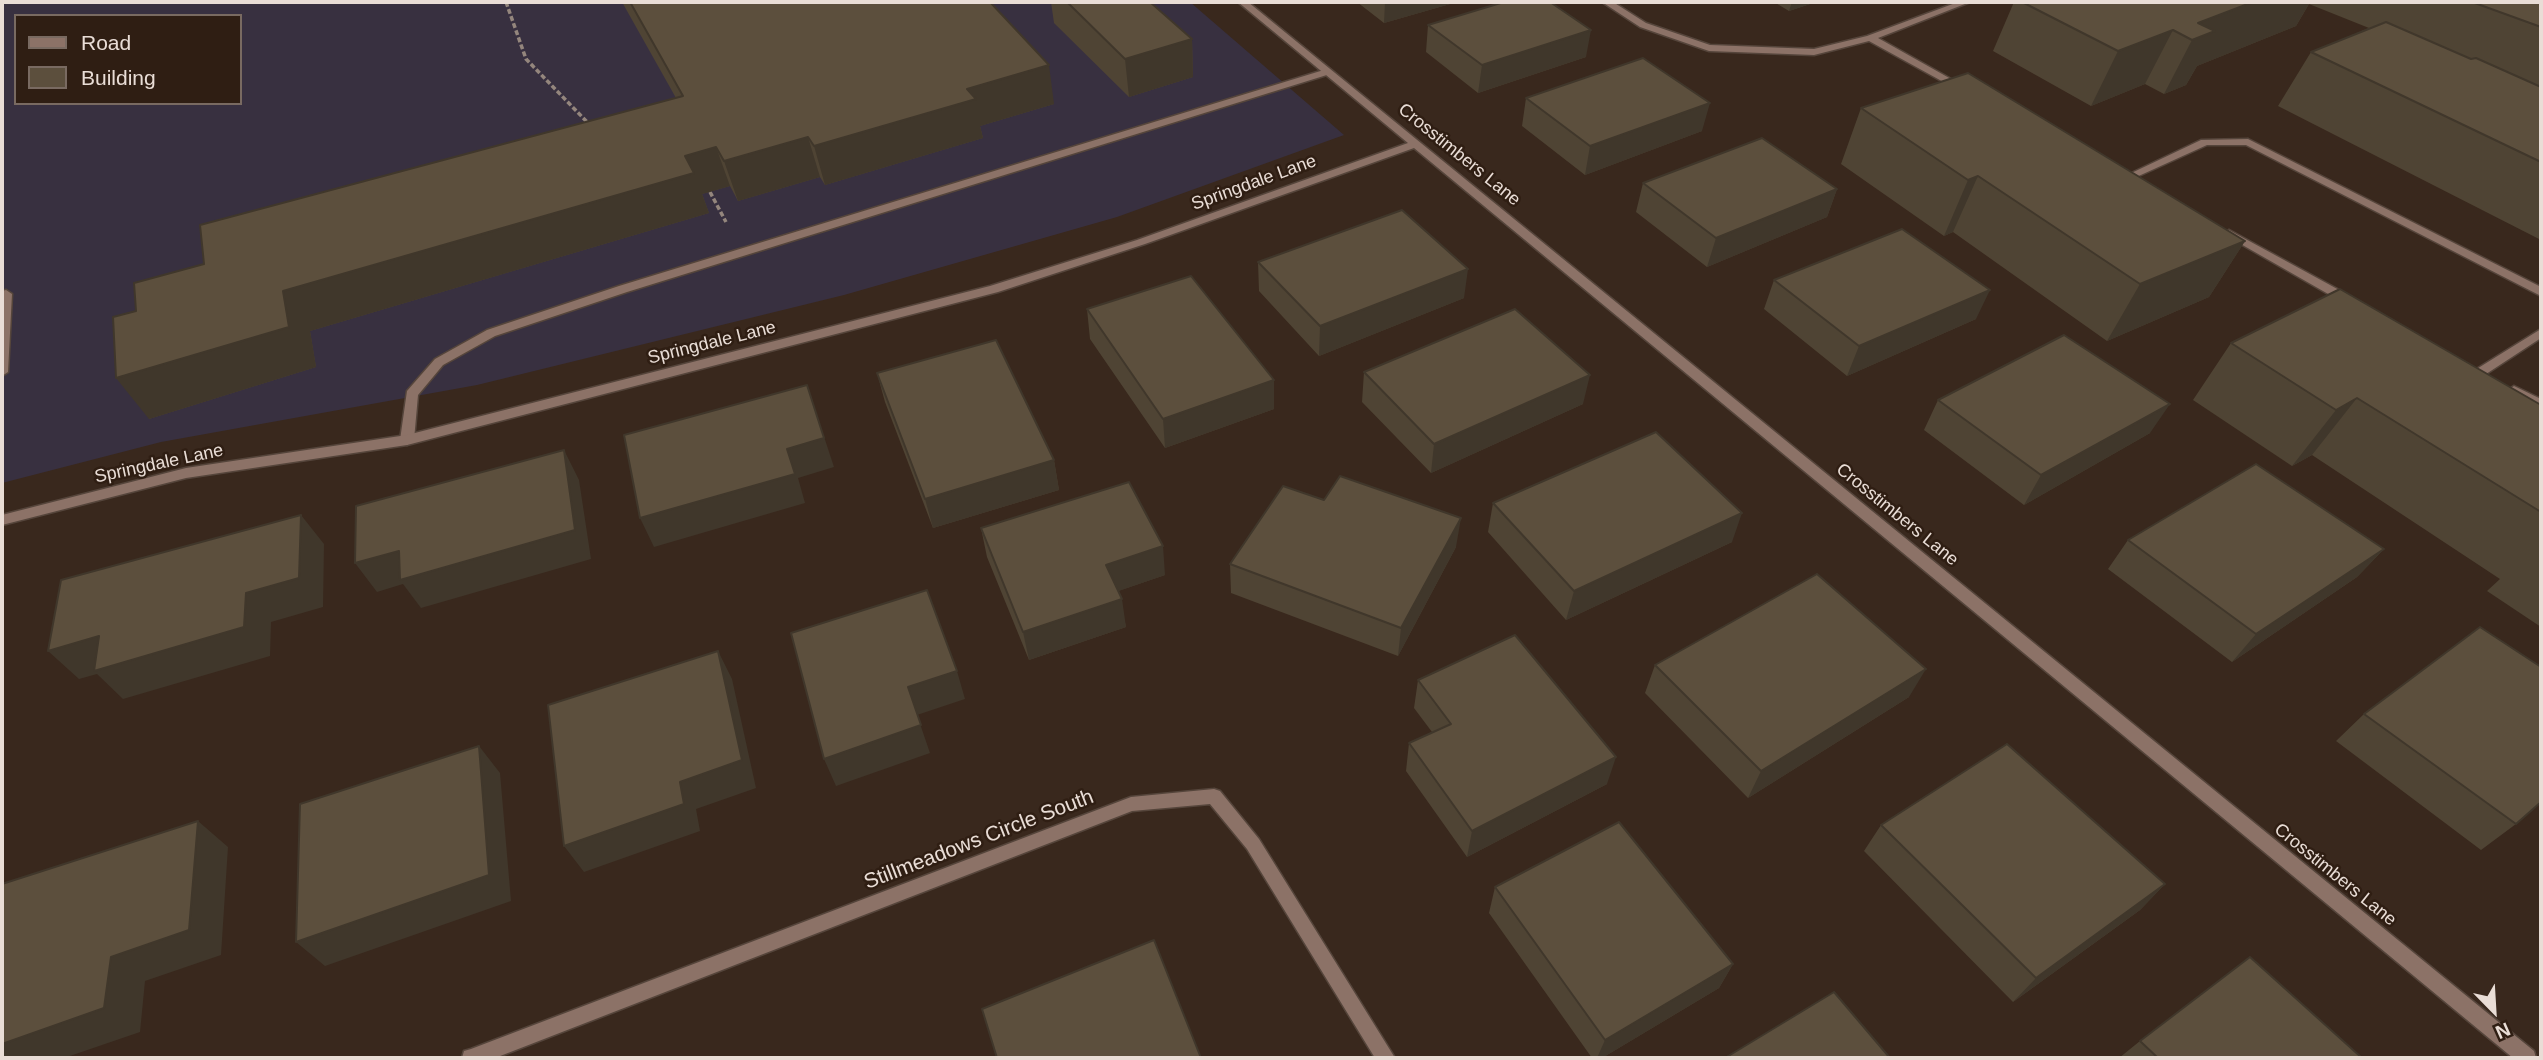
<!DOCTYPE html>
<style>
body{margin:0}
#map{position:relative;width:2543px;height:1060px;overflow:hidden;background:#39281d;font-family:Helvetica,sans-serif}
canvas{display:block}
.frame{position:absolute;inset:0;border:4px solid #e9ddd6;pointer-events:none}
.legend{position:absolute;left:14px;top:14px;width:228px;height:91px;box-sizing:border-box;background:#2f1e13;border:2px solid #796a61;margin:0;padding:9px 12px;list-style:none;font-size:21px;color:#e9ddd6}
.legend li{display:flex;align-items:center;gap:14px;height:35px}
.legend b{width:35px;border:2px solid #796a61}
.north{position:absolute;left:2459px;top:976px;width:70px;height:70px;-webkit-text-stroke:5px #2f1e13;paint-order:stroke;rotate:156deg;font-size:19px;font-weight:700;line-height:28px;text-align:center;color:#e9ddd6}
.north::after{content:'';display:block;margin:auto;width:24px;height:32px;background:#e9ddd6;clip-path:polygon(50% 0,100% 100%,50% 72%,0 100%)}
</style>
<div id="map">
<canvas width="2543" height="1060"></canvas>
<div class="frame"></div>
<ul class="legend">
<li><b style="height:9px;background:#8c7267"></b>Road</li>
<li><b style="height:19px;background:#5c4f3d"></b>Building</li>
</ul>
<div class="north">N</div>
</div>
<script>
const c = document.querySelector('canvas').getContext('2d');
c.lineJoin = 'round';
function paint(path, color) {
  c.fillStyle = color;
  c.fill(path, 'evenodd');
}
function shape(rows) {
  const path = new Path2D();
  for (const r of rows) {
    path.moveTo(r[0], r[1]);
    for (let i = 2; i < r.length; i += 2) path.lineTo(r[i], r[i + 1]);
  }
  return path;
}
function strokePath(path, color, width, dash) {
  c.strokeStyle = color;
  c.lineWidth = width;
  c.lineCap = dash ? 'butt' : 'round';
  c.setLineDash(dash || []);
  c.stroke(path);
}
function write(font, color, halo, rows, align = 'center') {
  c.font = font + ' Helvetica,sans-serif';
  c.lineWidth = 5;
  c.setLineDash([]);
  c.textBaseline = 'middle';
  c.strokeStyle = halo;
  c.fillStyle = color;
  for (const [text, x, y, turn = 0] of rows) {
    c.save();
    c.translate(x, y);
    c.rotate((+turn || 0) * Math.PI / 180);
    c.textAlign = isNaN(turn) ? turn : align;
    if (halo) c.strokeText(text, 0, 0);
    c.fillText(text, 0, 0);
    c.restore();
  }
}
const education = shape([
 [2,2,1190,2,1344,135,1117,217,844,295,477,385,161,442,2,483],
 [16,16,240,16,240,103,16,103]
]);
const path = shape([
 [506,2,526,59,590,125],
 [710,192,726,222]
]);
const service = shape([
 [1602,2,1613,2,1646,23,1710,45,1814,49,1867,36,1958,2,1970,2,1878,38,1967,88,1958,90,1869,41,1814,55,1709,51,1640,27,1602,2],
 [1327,69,1332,72,1330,74,627,292,495,336,443,365,418,395,414,440,407,445,400,440,407,391,435,359,487,330,619,286,1327,69],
 [2248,139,2541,287,2541,296,2246,145,2207,145,2132,179,2124,179,2123,177,2201,140,2248,139],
 [2229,230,2352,297,2354,300,2352,303,2344,303,2225,235,2223,233,2229,230],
 [6,290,12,294,8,372,2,376,2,291,6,290],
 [2541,329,2541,338,2483,376,2475,376,2473,373,2475,370,2541,329],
 [2514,386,2541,399,2541,408,2510,393,2508,390,2514,386]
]);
const minor = shape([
 [1238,2,1248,2,2534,1051,2536,1058,2513,1058,1414,148,1145,244,998,292,407,445,186,478,2,525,2,515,186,468,407,435,990,286,1137,240,1408,143,1238,2],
 [1214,789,1220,791,1259,839,1395,1058,1375,1058,1247,849,1210,804,1132,811,495,1058,462,1058,464,1051,471,1049,1131,797,1214,789]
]);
const wall = shape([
 [622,2,990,2,1054,104,980,126,983,138,825,185,820,177,738,201,730,186,702,194,709,213,310,331,316,367,149,419,136,311,204,264,676,98],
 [1051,2,1150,2,1192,39,1193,77,1129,97,1054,23],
 [1357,2,1457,2,1384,23],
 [1774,2,1816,2,1789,11],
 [2014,2,2541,2,2541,240,2278,106,2311,52,2369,28,2309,4,2296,26,2197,66,2186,85,2164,94,2145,84,2091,106,1993,51],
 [1428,25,1586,57,1478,93,1426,52],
 [1526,98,1702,131,1585,175,1522,126],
 [1861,108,2245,241,2209,297,2107,341,1953,232,1944,236,1841,164],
 [1643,183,1837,189,1827,217,1707,267,1636,212],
 [1258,262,1464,298,1319,356,1259,291],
 [1774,280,1976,319,1847,376,1764,309],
 [1087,309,1274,409,1165,448,1090,339],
 [2231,343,2541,405,2541,627,2487,591,2500,579,2312,455,2292,466,2193,400],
 [1364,372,1583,404,1431,473,1362,402],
 [877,373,1054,460,1059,490,933,528,885,402],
 [1938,400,2150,433,2024,505,1924,430],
 [1493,503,1732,542,1566,620,1488,532],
 [981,528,1165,575,1118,591,1126,627,1029,660,987,557],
 [2128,540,2384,549,2357,577,2232,662,2108,569],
 [1456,547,1398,656,1231,593,1230,564],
 [1655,665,1909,697,1748,798,1645,693],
 [1418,680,1607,784,1467,857,1406,771,1409,743,1432,732,1414,708],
 [2364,714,2516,824,2481,850,2336,741],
 [1881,825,2165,884,2140,910,2013,1002,1864,851],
 [1495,887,1733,964,1719,988,1602,1058,1592,1058,1489,913],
 [2140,1041,2362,1058,2119,1058]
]);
const shadedWall = shape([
 [1385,2,1457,2,1384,23],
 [1792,2,1816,2,1789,11],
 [2253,2,2310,2,2296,26,2197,66,2186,85,2164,94,2192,40,2198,23],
 [1591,30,1586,57,1478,93,1482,65],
 [2173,30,2145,84,2091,106,2118,51],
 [1192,39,1193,77,1129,97,1125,59],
 [1049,65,1054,104,980,126,983,138,825,185,814,146,967,89],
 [1710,103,1702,131,1585,175,1590,146],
 [808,137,820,177,738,201,724,161],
 [716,147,730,186,702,194,709,213,310,331,316,367,149,419,116,378,283,291,685,156],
 [1978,176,1953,232,1944,236,1968,180],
 [1837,189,1827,217,1707,267,1716,238],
 [2245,241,2209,297,2107,341,2140,284],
 [1468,269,1464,298,1319,356,1320,326],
 [1990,290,1976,319,1847,376,1859,346],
 [1590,375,1583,404,1431,473,1434,444],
 [1274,380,1274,409,1165,448,1163,419],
 [807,385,834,467,798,478,805,503,654,547,640,518,787,449],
 [2357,398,2312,455,2292,466,2336,410],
 [2170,404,2150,433,2024,505,2041,475],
 [564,450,579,480,591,559,421,608,403,584,377,592,355,563],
 [1054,460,1059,490,933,528,925,499],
 [1742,513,1732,542,1566,620,1574,591],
 [301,515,324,544,323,607,271,622,270,656,123,699,97,674,79,679,48,651],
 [1461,518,1456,547,1398,656,1401,628],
 [1163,546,1165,575,1110,594,1106,565],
 [2384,549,2357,577,2232,662,2256,634],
 [1122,599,1126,627,1029,660,1023,632],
 [718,651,732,679,756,788,696,809,700,831,584,872,564,846,680,782],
 [1926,669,1909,697,1748,798,1761,771],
 [957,671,965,699,917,715,930,753,836,786,824,759,908,687],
 [479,746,500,773,511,901,325,966,296,942],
 [1616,757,1607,784,1467,857,1472,831],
 [198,821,228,847,221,955,145,981,140,1032,64,1058,2,1058,2,1044,111,957],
 [2165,884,2140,910,2013,1002,2036,978],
 [1733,964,1719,988,1602,1058,1597,1058,1605,1040]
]);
const building = shape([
 [630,2,990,2,1049,65,967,89,976,99,814,146,808,137,724,161,716,147,685,156,694,173,283,291,289,327,116,378,113,317,136,311,134,283,204,264,200,225,683,96,630,2],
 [1067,2,1150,2,1192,39,1125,59,1067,2],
 [1504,2,1550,2,1591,30,1482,65,1428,25,1504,2],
 [2022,2,2253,2,2198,23,2215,31,2192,40,2173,30,2118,51,2022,2],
 [2472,2,2541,2,2541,27,2472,2],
 [2386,22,2471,59,2476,58,2541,87,2541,162,2311,52,2386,22],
 [1643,58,1710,103,1590,146,1526,98,1643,58],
 [1968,73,2245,241,2140,284,1978,176,1968,180,1861,108,1968,73],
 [1762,138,1837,189,1716,238,1643,183,1762,138],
 [1402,210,1468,269,1320,326,1258,262,1402,210],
 [1902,229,1990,290,1859,346,1774,280,1902,229],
 [1191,276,1274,380,1163,419,1087,309,1191,276],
 [2340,289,2541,405,2541,512,2357,398,2336,410,2231,343,2340,289],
 [1515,309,1590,375,1434,444,1364,372,1515,309],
 [2064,335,2170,404,2041,475,1938,400,2064,335],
 [996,340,1054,460,925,499,877,373,996,340],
 [807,385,824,438,787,449,795,474,640,518,624,435,807,385],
 [1656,432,1742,513,1574,591,1493,503,1656,432],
 [564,450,575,530,400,580,399,551,355,563,356,506,564,450],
 [2256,464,2384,549,2256,634,2128,540,2256,464],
 [1340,476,1461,518,1401,628,1230,564,1283,486,1324,500,1340,476],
 [1129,482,1163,546,1106,565,1122,599,1023,632,981,528,1129,482],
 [301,515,299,578,246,593,244,627,94,671,99,636,48,651,61,580,301,515],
 [1817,574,1926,669,1761,771,1655,665,1817,574],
 [927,590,957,671,908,687,921,725,824,759,791,633,927,590],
 [2480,627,2541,667,2541,802,2516,824,2364,714,2480,627],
 [1515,635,1616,757,1472,831,1409,743,1451,724,1418,680,1515,635],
 [718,651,742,760,680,782,684,804,564,846,548,705,718,651],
 [2007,744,2165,884,2036,978,1881,825,2007,744],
 [479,746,489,875,296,942,300,804,479,746],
 [198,821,189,930,111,957,104,1008,2,1044,2,884,198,821],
 [1619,822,1733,964,1605,1040,1495,887,1619,822],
 [1154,940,1201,1058,997,1058,982,1009,1154,940],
 [2250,957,2362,1058,2158,1058,2140,1041,2250,957],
 [1834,992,1890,1058,1725,1058,1834,992]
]);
const streetNames = [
 ["Crosstimbers Lane",1459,155,39],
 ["Springdale Lane",1254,183,-20],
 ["Springdale Lane",712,343,-14],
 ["Springdale Lane",159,464,-12],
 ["Crosstimbers Lane",1897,515,39],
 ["Crosstimbers Lane",2335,875,39]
];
const nearStreetnames = [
 ["Stillmeadows Circle South",979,840,-21]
];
paint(education, '#383040');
strokePath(service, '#55453b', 3);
strokePath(minor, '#55453b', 3);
strokePath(path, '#94867d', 3.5, [5, 2.5]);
paint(service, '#8c7267');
paint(minor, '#8c7267');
paint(wall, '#4f4434');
paint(shadedWall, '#40372b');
paint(building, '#5c4f3d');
strokePath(building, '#40372b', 2);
write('18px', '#e9ddd6', '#2f1e13', streetNames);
write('21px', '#e9ddd6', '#2f1e13', nearStreetnames);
</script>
